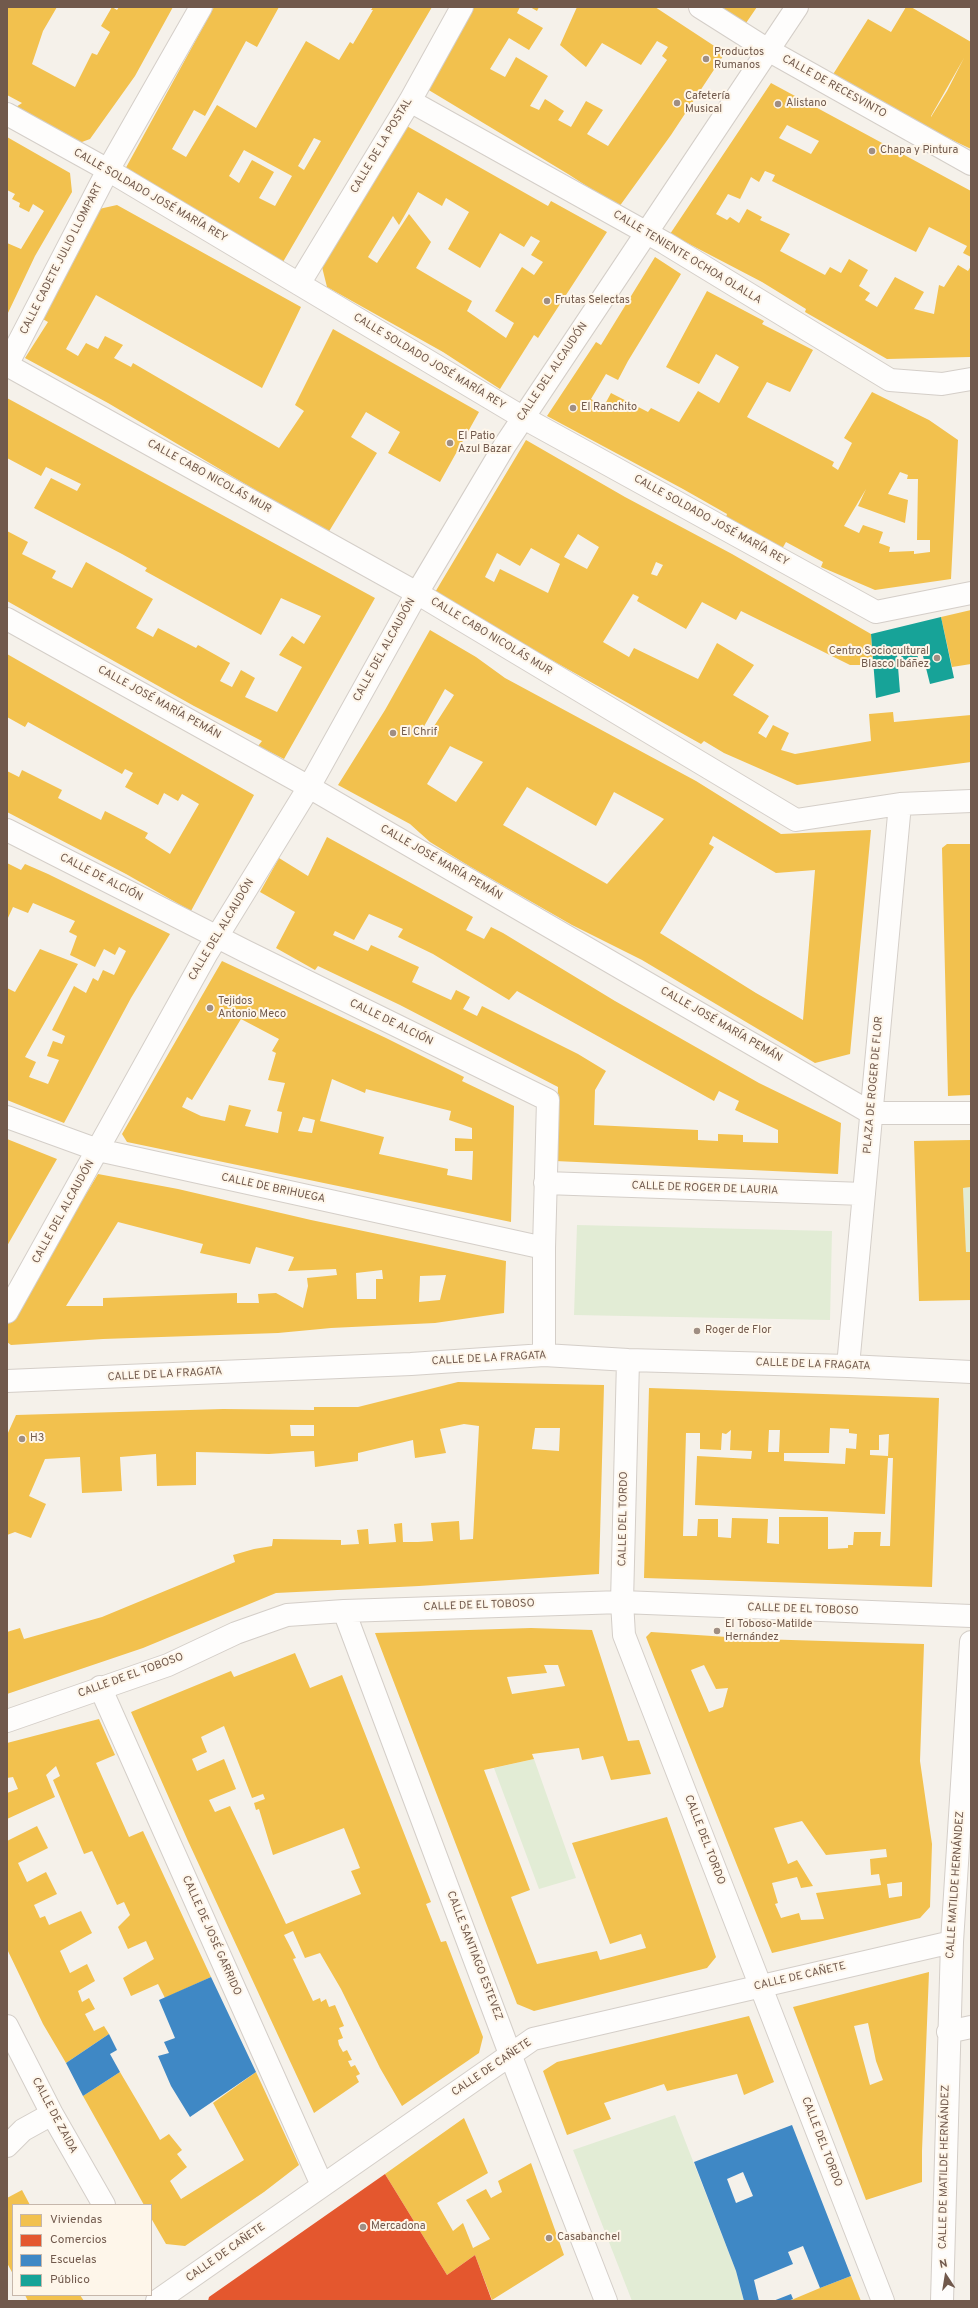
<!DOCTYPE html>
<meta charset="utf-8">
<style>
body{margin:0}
#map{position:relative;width:978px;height:2308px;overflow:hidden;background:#f5f1ea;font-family:Overpass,sans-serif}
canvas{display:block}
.frame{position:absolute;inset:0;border:8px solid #71594c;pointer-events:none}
.legend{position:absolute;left:12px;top:2204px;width:140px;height:92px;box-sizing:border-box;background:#fef6ea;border:1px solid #c6b7ab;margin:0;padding:5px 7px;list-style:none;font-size:12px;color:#71594c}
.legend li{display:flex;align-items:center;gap:8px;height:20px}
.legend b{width:20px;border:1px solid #c6b7ab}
.north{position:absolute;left:926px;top:2256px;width:40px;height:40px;-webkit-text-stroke:3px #fef6ea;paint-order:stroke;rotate:348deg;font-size:11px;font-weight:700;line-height:16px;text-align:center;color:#71594c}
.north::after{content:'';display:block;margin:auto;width:14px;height:18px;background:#71594c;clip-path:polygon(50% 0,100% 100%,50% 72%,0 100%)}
</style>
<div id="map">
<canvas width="978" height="2308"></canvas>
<div class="frame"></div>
<ul class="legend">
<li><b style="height:11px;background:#f2c14e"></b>Viviendas</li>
<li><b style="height:11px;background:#e4572e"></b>Comercios</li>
<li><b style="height:11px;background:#3f88c5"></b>Escuelas</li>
<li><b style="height:11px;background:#17a398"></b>Público</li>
</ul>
<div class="north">N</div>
</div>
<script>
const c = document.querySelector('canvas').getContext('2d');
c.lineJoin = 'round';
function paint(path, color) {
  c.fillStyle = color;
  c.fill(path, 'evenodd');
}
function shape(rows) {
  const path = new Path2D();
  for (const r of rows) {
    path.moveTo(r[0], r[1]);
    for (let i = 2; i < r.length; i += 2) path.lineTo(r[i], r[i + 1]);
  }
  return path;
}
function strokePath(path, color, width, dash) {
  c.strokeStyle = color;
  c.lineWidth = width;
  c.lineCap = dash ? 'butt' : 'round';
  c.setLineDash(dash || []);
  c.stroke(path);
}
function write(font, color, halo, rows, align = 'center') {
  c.font = font + ' Overpass,sans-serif';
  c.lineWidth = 4;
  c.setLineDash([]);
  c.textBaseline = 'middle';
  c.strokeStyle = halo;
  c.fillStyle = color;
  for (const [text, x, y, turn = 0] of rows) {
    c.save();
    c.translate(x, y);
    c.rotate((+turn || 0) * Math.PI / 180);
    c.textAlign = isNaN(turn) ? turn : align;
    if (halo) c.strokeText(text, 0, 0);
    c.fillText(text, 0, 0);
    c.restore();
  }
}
const green = shape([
 [971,1187,971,1252,966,1252,963,1188],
 [577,1225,832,1231,830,1320,574,1315],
 [534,1759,576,1878,539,1889,494,1768],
 [675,2115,736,2271,744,2301,632,2301,573,2150]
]);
const homes = shape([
 [7,7,57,7,43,31,32,64,75,87,92,53,97,55,110,32,101,26,112,7,117,10,119,7,173,7,135,76,90,139,71,146,10,111,22,103,7,95],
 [214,7,279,7,257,47,246,41,205,116,194,110,172,149,186,157,217,105,256,128,306,41,339,60,350,42,353,44,373,10,371,10,373,7,432,7,283,262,123,173],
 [314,138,321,141,304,170,298,166],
 [244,150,292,176,275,206,259,198,274,172,252,160,239,183,229,176],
 [474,7,520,7,517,13,543,28,529,50,509,38,490,69,505,77,516,57,548,76,530,106,539,110,545,99,564,111,558,120,571,127,586,101,603,110,587,134,608,146,667,60,662,56,668,47,657,41,641,65,602,43,586,67,560,45,577,7,655,7,725,53,671,135,619,207,568,174,427,89],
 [530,7,539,7,537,11],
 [716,7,757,7,744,26],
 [906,7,911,7,971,42,971,149,925,127,832,76,868,19,891,32],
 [964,58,947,91,931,117,931,116],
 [771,83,971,191,971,257,963,253,967,246,929,227,916,252,772,181,775,175,765,171,759,182,751,177,740,199,728,194,716,214,727,220,730,217,739,223,747,209,762,217,760,220,790,234,780,251,825,275,830,267,841,273,849,259,868,270,859,286,870,293,865,300,877,307,895,277,924,292,914,309,934,314,939,285,944,287,958,265,968,271,971,266,970,357,887,359,805,312,806,309,762,282,670,234],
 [787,125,819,141,811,154,779,138],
 [405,125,548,206,551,201,607,232,538,338,534,335,500,389,443,352,327,287,322,267],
 [418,192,442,206,446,198,469,212,448,249,480,268,500,233,524,247,531,236,540,241,531,255,543,262,534,275,522,267,495,311,514,323,506,338,467,311,472,301,416,268,431,242,409,214,377,263,368,257,393,216,399,225],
 [7,137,70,173,72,192,35,256,7,315,7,243,21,249,44,211,33,204,29,212,19,207,20,203,12,199,15,194,7,190],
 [117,205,301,307,262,388,96,295,66,349,78,356,86,343,98,349,105,336,123,345,114,358,131,367,133,363,279,448,304,411,295,405,333,329,479,412,440,482,388,453,400,432,366,412,351,437,377,453,328,533,108,403,25,358,48,322,41,318,99,209],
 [655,257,681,274,628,361,618,380,606,374,591,399,604,406,611,393,648,412,651,408,679,422,698,391,719,403,739,367,716,354,699,384,666,367,707,291,764,321,762,324,813,350,790,392,767,382,747,417,834,462,832,466,838,470,852,443,844,438,872,392,929,420,958,440,951,579,875,590,821,567,823,562,786,542,782,549,726,517,727,514,683,489,547,416,596,342,601,345],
 [900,472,908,475,907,479,918,479,917,540,930,540,930,552,914,554,914,551,889,552,890,547,879,543,883,532,863,525,859,533,844,526,866,489,858,506,905,523,908,500,888,494],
 [7,398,375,598,284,759,258,746,262,741,194,706,7,601,7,531,28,542,22,554,56,571,52,578,72,588,86,562,153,599,136,628,153,637,158,628,196,648,198,645,230,663,220,681,232,687,241,670,255,678,245,697,277,712,302,667,279,655,292,636,304,644,321,616,281,598,261,635,145,571,147,568,122,554,34,508,51,478,77,491,81,484,46,467,41,476,7,458],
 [526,440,625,497,732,554,871,634,873,665,850,665,741,611,736,620,702,602,686,629,637,601,639,597,633,594,603,642,629,657,634,648,698,679,717,643,754,665,733,695,769,716,758,733,766,738,773,725,789,733,781,750,795,754,871,741,869,714,893,712,894,722,971,715,971,762,797,785,724,753,704,741,701,744,434,594],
 [578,534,599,547,587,569,564,557],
 [531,548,560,564,548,593,500,569,494,582,485,577,497,553,520,566],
 [656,562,663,565,657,576,651,574],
 [971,610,971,664,952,667,941,617],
 [430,630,476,657,505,678,696,781,781,834,871,830,850,1054,815,1063,642,960,572,925,469,866,430,842,410,824,338,785,385,710],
 [445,689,454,695,429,734,422,730],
 [450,746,483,762,456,802,427,784],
 [527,787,596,826,614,792,664,819,607,884,503,825],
 [713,836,776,873,815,870,803,1020,756,993,660,933,714,847,709,844],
 [7,654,254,795,191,911,126,874,7,812,7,771,19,777,22,770,62,790,58,798,101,820,105,811,148,833,145,838,170,854,199,804,182,794,178,801,164,793,158,805,125,787,133,773,125,769,122,774,28,722,25,727,7,717],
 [327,837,473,917,466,930,484,939,491,927,503,933,615,1001,759,1083,841,1123,838,1174,555,1161,558,1087,400,1005,318,966,315,970,276,948,295,912,260,892,279,858,308,876],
 [369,914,403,929,398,937,433,954,509,1000,517,991,714,1101,719,1091,739,1101,735,1110,778,1130,778,1143,743,1142,743,1135,718,1134,718,1141,698,1140,698,1130,594,1125,595,1090,606,1071,578,1054,482,1006,477,1016,463,1009,470,997,456,990,451,1000,412,982,419,967,371,945,368,951,333,935,335,931,354,940],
 [947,844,971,844,971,1095,948,1096,942,848],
 [7,863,21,870,25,864,48,874,170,934,131,998,64,1123,7,1100,7,988,15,992,40,949,78,964,25,1057,36,1062,29,1077,48,1084,59,1060,47,1056,53,1041,62,1044,65,1036,52,1030,74,986,86,993,93,978,98,981,103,970,114,975,126,951,119,947,115,955,104,949,95,967,70,955,77,936,69,932,75,921,33,903,28,913,13,907,7,920],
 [222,961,386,1038,464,1077,462,1081,514,1106,511,1222,127,1142,122,1134],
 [241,1019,279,1039,272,1051,276,1053,268,1080,285,1083,277,1111,282,1112,278,1133,245,1126,251,1110,229,1105,225,1121,201,1116,182,1107,187,1097,192,1100],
 [332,1079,365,1093,366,1089,451,1111,449,1120,472,1128,472,1139,455,1138,455,1151,473,1151,472,1180,447,1175,448,1169,379,1154,384,1137,320,1121],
 [303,1117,315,1120,312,1133,298,1131],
 [7,1139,57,1159,7,1246,8,1198],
 [971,1140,971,1187,963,1188,966,1252,971,1252,971,1300,919,1301,914,1141],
 [98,1174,178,1189,311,1220,506,1261,504,1313,435,1323,331,1328,278,1333,103,1339,11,1345,7,1342,7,1326],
 [118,1222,203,1244,200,1253,250,1264,256,1247,294,1257,288,1271,336,1269,337,1275,307,1278,308,1286,303,1308,276,1293,258,1294,259,1303,237,1303,237,1293,103,1298,103,1306,66,1306],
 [382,1270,383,1279,376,1279,376,1299,357,1299,356,1273],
 [446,1275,440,1300,419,1302,420,1276],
 [458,1382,604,1385,599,1574,419,1586,276,1593,143,1648,7,1694,7,1632,20,1628,24,1639,102,1617,235,1562,233,1555,254,1549,272,1546,273,1539,341,1540,341,1545,359,1544,357,1530,368,1529,369,1544,396,1542,394,1524,402,1523,403,1542,418,1542,433,1541,431,1523,459,1521,460,1540,473,1539,479,1426,464,1424,440,1429,446,1453,415,1458,413,1440,358,1453,358,1461,315,1467,314,1451,269,1454,196,1452,196,1485,157,1486,156,1454,120,1457,122,1491,82,1493,80,1457,45,1459,29,1496,46,1504,31,1538,15,1532,7,1535,7,1435,16,1415,223,1409,314,1410,314,1407,358,1407],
 [290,1425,314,1425,314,1436,291,1436],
 [535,1428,560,1428,559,1451,532,1449],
 [649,1388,939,1398,932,1587,644,1578],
 [830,1428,849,1429,849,1433,857,1434,856,1449,846,1448,845,1464,784,1461,784,1453,829,1453],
 [731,1430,730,1450,752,1451,751,1459,697,1456,695,1505,885,1514,888,1458,893,1458,890,1546,880,1546,881,1532,854,1532,853,1545,848,1545,848,1548,828,1549,828,1517,779,1517,779,1544,767,1543,768,1519,732,1518,731,1538,718,1537,718,1519,698,1519,697,1536,683,1536,686,1433,700,1433,700,1449,721,1450,722,1433,726,1434],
 [769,1430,780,1430,779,1452,768,1452],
 [889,1434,888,1456,870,1455,870,1450,879,1450,879,1435],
 [531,1628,592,1630,628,1741,639,1740,651,1774,611,1780,603,1756,582,1760,579,1748,532,1754,534,1759,484,1770,530,1890,511,1897,537,1964,597,1951,600,1960,646,1948,641,1934,610,1944,572,1843,667,1817,716,1957,707,1968,534,2011,517,2004,375,1633],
 [544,1665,558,1665,565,1686,512,1694,507,1677,547,1673],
 [651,1632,758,1639,924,1644,920,1761,932,1844,930,1907,920,1918,772,1953,646,1637],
 [704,1665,716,1689,728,1688,723,1707,709,1712,691,1670],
 [802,1821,826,1855,886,1849,887,1857,870,1859,871,1875,879,1874,881,1885,816,1893,824,1919,801,1920,799,1913,781,1918,775,1904,778,1903,772,1883,797,1877,801,1888,813,1886,797,1860,788,1864,774,1828],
 [902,1882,902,1896,889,1898,887,1884],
 [295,1653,310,1688,342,1675,431,1902,426,1904,441,1942,446,1941,483,2037,479,2053,402,2106,380,2068,341,1989,320,1953,305,1958,293,1931,284,1935,296,1958,293,1959,313,2001,320,1998,321,2002,326,1999,329,2007,335,2005,344,2026,339,2028,343,2038,338,2040,339,2045,343,2052,347,2050,352,2060,348,2061,351,2067,355,2065,360,2074,356,2076,359,2082,314,2113,188,1841,131,1712,231,1671,234,1677],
 [224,1726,252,1798,263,1794,265,1799,254,1803,256,1810,259,1809,273,1855,344,1828,360,1868,351,1871,361,1894,286,1924,230,1806,215,1812,209,1800,236,1789,224,1759,197,1771,192,1759,207,1752,201,1737],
 [99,1719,115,1755,96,1763,129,1837,143,1831,211,1977,165,1998,158,1984,131,1996,123,1978,154,1959,146,1941,128,1949,118,1927,130,1915,124,1902,117,1905,92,1851,84,1854,53,1780,60,1776,56,1766,46,1775,55,1797,7,1819,7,1793,18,1789,13,1777,7,1778,7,1743],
 [37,1826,48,1848,18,1863,27,1882,46,1872,57,1894,34,1905,40,1918,45,1916,49,1925,81,1911,92,1933,60,1951,70,1973,87,1964,95,1981,78,1991,82,2002,89,1998,95,2009,85,2014,94,2031,104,2026,109,2034,66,2063,43,2024,7,1949,7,1841],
 [929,1972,922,2151,922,2182,866,2200,793,2007],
 [868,2023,876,2061,883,2080,870,2085,854,2026],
 [749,2016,774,2082,744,2095,737,2074,667,2091,664,2084,604,2103,611,2119,567,2135,543,2071,557,2062],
 [120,2072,160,2140,169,2134,182,2150,177,2154,187,2167,170,2181,181,2199,244,2160,213,2103,256,2072,299,2165,264,2192,185,2246,166,2244,151,2218,151,2205,144,2205,83,2096],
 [464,2118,488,2173,437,2203,453,2231,463,2223,473,2248,490,2239,466,2200,486,2189,491,2198,502,2192,498,2181,531,2163,564,2255,492,2300,475,2255,447,2275,385,2174],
 [22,2190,30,2205,13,2205,13,2274,7,2263,7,2198],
 [851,2276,861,2301,789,2301,820,2288],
 [25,2295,80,2295,84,2301,28,2301]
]);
const shops = shape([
 [385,2174,447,2275,475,2255,492,2301,208,2301,209,2297]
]);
const schools = shape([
 [211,1977,256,2072,190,2117,171,2086,158,2056,169,2053,164,2042,175,2038,159,2000],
 [109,2034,117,2050,110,2054,120,2072,83,2096,66,2063],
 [792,2125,851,2276,820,2288,803,2246,788,2252,793,2264,754,2280,759,2301,744,2301,736,2271,694,2162],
 [743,2172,753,2196,736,2203,727,2179],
 [791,2294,793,2299,788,2301,773,2301]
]);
const public = shape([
 [941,617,954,678,930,684,921,648,916,649,919,662,914,669,905,668,900,653,897,654,900,692,876,698,871,634]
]);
const pedestrian = shape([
 [871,1113,971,1113]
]);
const minor = shape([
 [700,7,768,50,971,164],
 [410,101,665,243,890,380,942,384,971,379],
 [7,114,108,170,522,417,876,612,971,593],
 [299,284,410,101,462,7],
 [7,365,417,593,796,820,900,804,971,801],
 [7,365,108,170,201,7],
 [7,619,309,787,871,1113],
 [7,830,245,951,548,1100,544,1248,544,1355],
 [7,1117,98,1150,544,1248],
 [545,1183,864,1194],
 [7,1312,207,953,309,787,417,593,505,445,797,7],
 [628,1360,622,1602,624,1635,883,2301],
 [848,1366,900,804],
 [7,1381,411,1364,544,1355,628,1360,848,1366,971,1372],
 [344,1611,510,2054,606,2301],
 [100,1687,322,2185],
 [7,1721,168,1665,236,1633,287,1615,344,1611,622,1602,971,1616],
 [7,2026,52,2114,104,2205],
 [948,2032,971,2027],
 [7,2146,23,2130,52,2114],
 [157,2301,533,2039,952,1942],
 [942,2301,952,1942,971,1642]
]);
const markers = [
 [706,59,4,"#9f8e83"],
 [677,103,4,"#9f8e83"],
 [778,104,4,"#9f8e83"],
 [872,151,4,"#9f8e83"],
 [547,301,4,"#9f8e83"],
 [573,408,4,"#9f8e83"],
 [450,443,4,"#9f8e83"],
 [937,658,4,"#9f8e83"],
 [393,733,4,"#9f8e83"],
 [210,1008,4,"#9f8e83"],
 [697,1331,4,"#9f8e83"],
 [22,1439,4,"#9f8e83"],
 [717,1631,4,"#9f8e83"],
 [363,2227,4,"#9f8e83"],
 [549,2238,4,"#9f8e83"]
];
const poiNames = [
 ["Productos",714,53],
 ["Rumanos",714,66],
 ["Cafetería",685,97],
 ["Musical",685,110],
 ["Alistano",786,104],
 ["Chapa y Pintura",880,151],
 ["Frutas Selectas",555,301],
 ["El Ranchito",581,408],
 ["El Patio",458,437],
 ["Azul Bazar",458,450],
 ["Centro Sociocultural",929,652,"right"],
 ["Blasco Ibáñez",929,665,"right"],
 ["El Chrif",401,733],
 ["Tejidos",218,1002],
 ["Antonio Meco",218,1015],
 ["Roger de Flor",705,1331],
 ["H3",30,1439],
 ["El Toboso-Matilde",725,1625],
 ["Hernández",725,1638],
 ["Mercadona",371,2227],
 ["Casabanchel",557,2238]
];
const streetNames = [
 ["CALLE DE RECESVINTO",834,87,29],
 ["CALLE DE LA POSTAL",382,146,-59],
 ["CALLE SOLDADO JOSÉ MARÍA REY",150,196,30],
 ["CALLE TENIENTE OCHOA OLALLA",687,258,31],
 ["CALLE CADETE JULIO LLOMPART",62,259,-63],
 ["CALLE SOLDADO JOSÉ MARÍA REY",429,362,31],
 ["CALLE DEL ALCAUDÓN",553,372,-56],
 ["CALLE CABO NICOLÁS MUR",209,477,29],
 ["CALLE SOLDADO JOSÉ MARÍA REY",711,521,29],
 ["CALLE CABO NICOLÁS MUR",491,637,31],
 ["CALLE DEL ALCAUDÓN",385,650,-61],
 ["CALLE JOSÉ MARÍA PEMÁN",159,703,29],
 ["CALLE JOSÉ MARÍA PEMÁN",441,863,30],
 ["CALLE DE ALCIÓN",101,878,27],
 ["CALLE DEL ALCAUDÓN",222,930,-59],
 ["CALLE DE ALCIÓN",391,1023,26],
 ["CALLE JOSÉ MARÍA PEMÁN",721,1025,30],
 ["PLAZA DE ROGER DE FLOR",874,1085,-85],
 ["CALLE DE BRIHUEGA",273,1189,12],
 ["CALLE DE ROGER DE LAURIA",705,1189,2],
 ["CALLE DEL ALCAUDÓN",64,1212,-61],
 ["CALLE DE LA FRAGATA",489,1359,-3],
 ["CALLE DE LA FRAGATA",813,1365,2],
 ["CALLE DE LA FRAGATA",165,1375,-3],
 ["CALLE DEL TORDO",624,1519,-89],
 ["CALLE DE EL TOBOSO",479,1606,-2],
 ["CALLE DE EL TOBOSO",803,1610,2],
 ["CALLE DE EL TOBOSO",131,1676,-20],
 ["CALLE DEL TORDO",704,1840,69],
 ["CALLE MATILDE HERNÁNDEZ",956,1885,-86],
 ["CALLE DE JOSÉ GARRIDO",211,1936,66],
 ["CALLE SANTIAGO ESTEVEZ",474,1956,69],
 ["CALLE DE CAÑETE",800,1977,-13],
 ["CALLE DE CAÑETE",492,2068,-34],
 ["CALLE DE ZAIDA",54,2116,62],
 ["CALLE DEL TORDO",821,2142,69],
 ["CALLE DE MATILDE HERNÁNDEZ",945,2167,-89],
 ["CALLE DE CAÑETE",226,2253,-35]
];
paint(green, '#e2ecd5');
paint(homes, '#f2c14e');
paint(shops, '#e4572e');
paint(schools, '#3f88c5');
paint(public, '#17a398');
strokePath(pedestrian, '#d4cec8', 24);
strokePath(minor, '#d4cec8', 24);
strokePath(pedestrian, '#fefdfc', 22);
strokePath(minor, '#fefdfc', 22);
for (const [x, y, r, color] of markers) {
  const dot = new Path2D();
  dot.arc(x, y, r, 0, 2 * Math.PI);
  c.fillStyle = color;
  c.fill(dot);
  strokePath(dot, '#fef6ea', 1.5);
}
write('11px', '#71594c', '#fef6ea', poiNames, 'left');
write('11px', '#71594c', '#fef6ea', streetNames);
</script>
